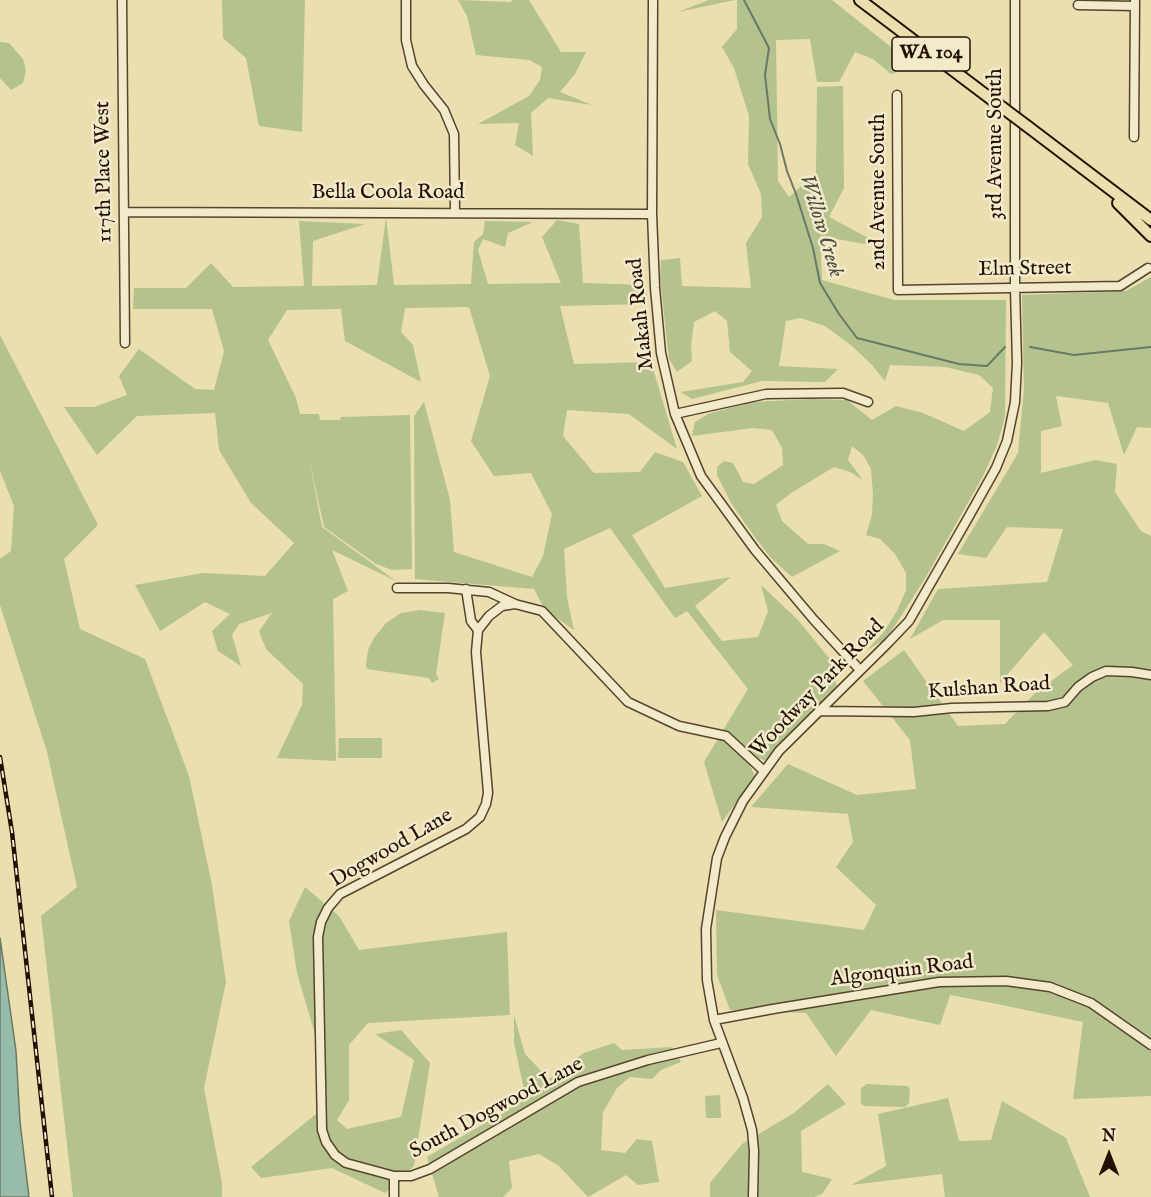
<!DOCTYPE html>
<style>
body{margin:0}
#map{position:relative;width:1151px;height:1197px;overflow:hidden;background:#ebdeaf;font-family:"IM FELL English",serif}
canvas{display:block}
.north{position:absolute;left:1079px;top:1125px;width:60px;height:60px;-webkit-text-stroke:4px #f2eacb;paint-order:stroke;rotate:0deg;font-size:16px;font-weight:700;line-height:24px;text-align:center;color:#241103}
.north::after{content:'';display:block;margin:auto;width:21px;height:27px;background:#241103;clip-path:polygon(50% 0,100% 100%,50% 72%,0 100%)}
</style>
<div id="map">
<canvas width="1151" height="1197"></canvas>
<div class="north">N</div>
</div>
<script>
const c = document.querySelector('canvas').getContext('2d');
c.lineJoin = 'round';
function paint(path, color) {
  c.fillStyle = color;
  c.fill(path, 'evenodd');
}
function shape(rows) {
  const path = new Path2D();
  for (const r of rows) {
    path.moveTo(r[0], r[1]);
    for (let i = 2; i < r.length; i += 2) path.lineTo(r[i], r[i + 1]);
  }
  return path;
}
function strokePath(path, color, width, dash) {
  c.strokeStyle = color;
  c.lineWidth = width;
  c.lineCap = dash ? 'butt' : 'round';
  c.setLineDash(dash || []);
  c.stroke(path);
}
function write(font, color, halo, rows, align = 'center') {
  c.font = font + ' "IM FELL English",serif';
  c.lineWidth = 5;
  c.setLineDash([]);
  c.textBaseline = 'middle';
  c.strokeStyle = halo;
  c.fillStyle = color;
  for (const [text, x, y, turn = 0] of rows) {
    c.save();
    c.translate(x, y);
    c.rotate((+turn || 0) * Math.PI / 180);
    c.textAlign = isNaN(turn) ? turn : align;
    if (halo) c.strokeText(text, 0, 0);
    c.fillText(text, 0, 0);
    c.restore();
  }
}
const green = shape([
 [222,0,305,0,302,132,259,126,246,58,223,38],
 [458,0,510,2,513,0,529,0,561,52,586,52,575,74,560,92,592,105,548,98,531,113,533,156,515,145,519,123,478,124,529,96,540,80,542,67,529,60,476,55,467,16],
 [709,0,735,0,678,12],
 [737,0,832,0,916,67,891,74,873,59,855,52,839,82,817,82,810,39,776,40,778,181,789,197,816,173,817,87,843,86,844,188,829,217,887,248,820,236,822,280,894,300,1006,300,1005,417,997,445,983,476,926,577,887,638,867,650,883,633,897,611,906,590,906,573,895,554,880,539,866,535,872,515,873,494,871,469,864,456,852,446,848,460,863,480,850,472,834,467,791,493,776,505,782,521,808,544,824,544,840,551,792,577,770,557,754,536,731,503,717,475,717,467,724,461,733,463,743,482,754,484,783,465,782,448,772,430,753,428,692,436,695,422,708,414,752,402,811,399,847,400,872,420,896,406,923,413,964,431,990,412,993,388,979,375,945,367,890,365,885,381,872,365,852,346,825,326,801,318,786,321,779,366,838,369,825,382,762,381,692,399,681,392,743,382,752,371,730,352,727,321,715,311,694,322,691,345,692,361,677,372,669,359,660,278,661,260,680,258,682,286,751,288,746,243,762,217,761,194,748,164,749,116,734,68,722,47,737,29],
 [0,42,9,43,23,59,26,70,23,83,11,90,0,78],
 [386,217,394,285,471,284,474,242,483,234,485,221,533,222,508,233,505,247,483,239,478,250,488,284,561,283,542,237,557,220,579,224,583,283,646,285,647,304,560,306,574,364,651,362,677,449,629,414,567,410,563,436,594,473,640,472,655,452,683,462,702,496,632,535,665,588,731,577,695,606,722,641,758,637,768,611,761,585,798,620,829,658,837,687,767,761,757,758,750,765,755,777,722,822,704,762,748,689,687,611,675,618,610,528,564,549,567,598,574,630,545,610,534,589,415,579,414,416,424,402,450,500,454,552,532,577,543,556,552,514,531,473,494,476,471,441,490,376,469,307,405,308,401,332,413,345,421,382,345,341,341,309,287,310,268,340,296,398,300,414,319,414,320,420,340,420,341,417,410,415,412,569,392,570,376,564,324,527,309,458,322,527,396,581,332,550,348,591,333,599,336,761,277,758,302,705,303,684,266,649,259,631,272,613,239,624,232,635,241,666,218,651,212,631,230,614,205,602,160,631,135,585,203,573,265,576,294,543,251,503,219,450,215,413,137,416,97,455,64,407,94,407,127,395,119,376,139,349,195,389,214,390,224,351,212,309,133,309,134,288,186,288,211,263,233,287,304,286,299,221,365,224,313,241,312,286,377,285],
 [1151,277,1151,428,1137,427,1124,455,1108,403,1056,396,1062,426,1041,431,1041,473,1095,460,1117,464,1115,492,1141,531,1151,536,1151,1096,1073,1099,1083,1022,997,1004,950,995,940,1025,871,1010,836,1056,806,1013,730,1010,717,975,716,910,864,930,876,905,836,867,853,842,848,814,751,807,788,764,857,795,916,789,910,740,863,681,904,650,958,726,1005,724,1035,693,1073,665,1044,632,1000,683,1000,620,943,620,910,639,938,589,1047,582,1063,529,1007,527,986,558,958,554,1018,453,1024,389,1022,295,1126,291],
 [0,335,98,525,64,559,80,629,145,659,189,776,212,885,226,982,204,1088,222,1183,222,1197,73,1197,41,916,77,887,47,752,0,605,0,559,11,551,14,506,0,471],
 [420,610,445,613,436,674,439,679,432,683,429,678,367,669,366,665,368,650,374,638,386,623,401,613],
 [339,738,382,738,382,758,338,758],
 [305,887,339,916,359,950,507,932,510,1015,368,1023,349,1045,349,1100,337,1120,347,1129,401,1117,414,1060,375,1034,401,1030,430,1063,414,1166,385,1193,332,1168,261,1178,251,1167,327,1105,325,1068,297,973,289,921],
 [514,1015,525,1054,549,1079,584,1053,614,1043,622,1050,672,1047,681,1062,661,1070,652,1079,630,1077,617,1088,603,1112,601,1150,625,1153,637,1139,652,1141,659,1182,638,1185,626,1175,588,1197,559,1166,539,1154,509,1161,512,1188,503,1197,439,1197,427,1157,526,1099,514,1043],
 [828,1084,846,1104,801,1131,802,1172,832,1179,822,1194,814,1197,710,1197,710,1183,742,1144,794,1113],
 [867,1084,907,1086,910,1088,909,1103,905,1107,865,1106,861,1104,861,1088],
 [720,1095,721,1118,706,1118,705,1096],
 [948,1098,959,1141,991,1140,1002,1101,1066,1138,1090,1197,945,1197,942,1174,851,1185,886,1166,878,1114]
]);
const water = shape([
 [0,938,16,1051,20,1122,29,1197,0,1197,0,938]
]);
const stream = shape([
 [744,0,769,48,765,75,770,119,780,144,787,171,796,194,813,248,820,283,839,314,857,338,959,364,987,366,1005,347],
 [1030,347,1074,355,1151,347]
]);
const minor = shape([
 [122,0,125,343],
 [406,0,406,40,412,66,424,85,444,110,454,134,455,212],
 [653,0,652,214,655,288,661,353,675,414,701,476,755,550,814,620,860,670],
 [1078,5,1135,6],
 [897,95,898,290,1120,286,1148,268],
 [1134,137,1135,0],
 [124,212,652,214],
 [675,414,766,394,843,393,868,402],
 [397,588,448,588,489,592,515,604,542,611,628,702,679,726,726,736,764,771],
 [466,589,471,621,478,630],
 [515,604,502,606,489,616,478,630,476,652,488,793,486,804,480,817,466,829,340,894,328,908,321,922,318,937,322,1130,326,1142,335,1155,346,1163,394,1176,411,1176,430,1169,578,1082,648,1060,721,1043],
 [819,711,914,712,952,708,1048,706,1065,702,1078,687,1092,677,1106,671,1132,672,1151,675],
 [714,1020,773,1009,939,982,1006,981,1050,987,1091,1003,1151,1045],
 [394,1197,394,1176],
 [753,1197,754,1151,752,1130,743,1098,714,1020,707,980,706,929,717,858,725,837,743,801,779,751,888,643,909,621,968,518,996,468,1007,441,1015,402,1017,363,1015,288,1015,0]
]);
const major = shape([
 [860,0,1003,108],
 [1027,126,1151,220],
 [1118,203,1151,236]
]);
const rail = shape([
 [0,757,12,832,52,1197]
]);
const majorBridge = shape([
 [1003,108,1027,126]
]);
const shields = [
 [931,54,78]
];
const shieldNames = [
 ["WA 104",931,54]
];
const streetNames = [
 ["3rd Avenue South",997,144,-90],
 ["117th Place West",105,172,-91],
 ["2nd Avenue South",880,192,-90],
 ["Bella Coola Road",388,194],
 ["Elm Street",1025,270,-1],
 ["Makah Road",642,314,-96],
 ["Woodway Park Road",818,689,-46],
 ["Kulshan Road",989,689,-4],
 ["Dogwood Lane",392,849,-30],
 ["Algonquin Road",902,972,-7],
 ["South Dogwood Lane",497,1109,-28]
];
const waterNames = [
 ["Willow Creek",820,226,73]
];
paint(green, '#b4c28d');
paint(water, '#98bcaa');
strokePath(water, '#6a7867', 1.5);
strokePath(stream, '#6a7867', 2);
strokePath(minor, '#56442e', 11);
strokePath(major, '#241103', 14);
strokePath(minor, '#f2eacb', 8);
strokePath(major, '#ebdeaf', 10);
strokePath(rail, '#241103', 4.5);
strokePath(rail, '#f2eacb', 2, [7]);
strokePath(majorBridge, '#241103', 14, []);
strokePath(majorBridge, '#ebdeaf', 10);
for (const [x, y, w] of shields) {
  const box = new Path2D();
  box.roundRect(x - w / 2, y - 17, w, 34, 4.5);
  c.fillStyle = '#f2eacb';
  c.fill(box);
  strokePath(box, '#241103', 1.5);
}
write('bold 20px', '#241103', null, shieldNames);
write('21px', '#241103', '#f2eacb', streetNames);
write('italic 22px', '#4d4d3d', '#f2eacb', waterNames);
</script>
